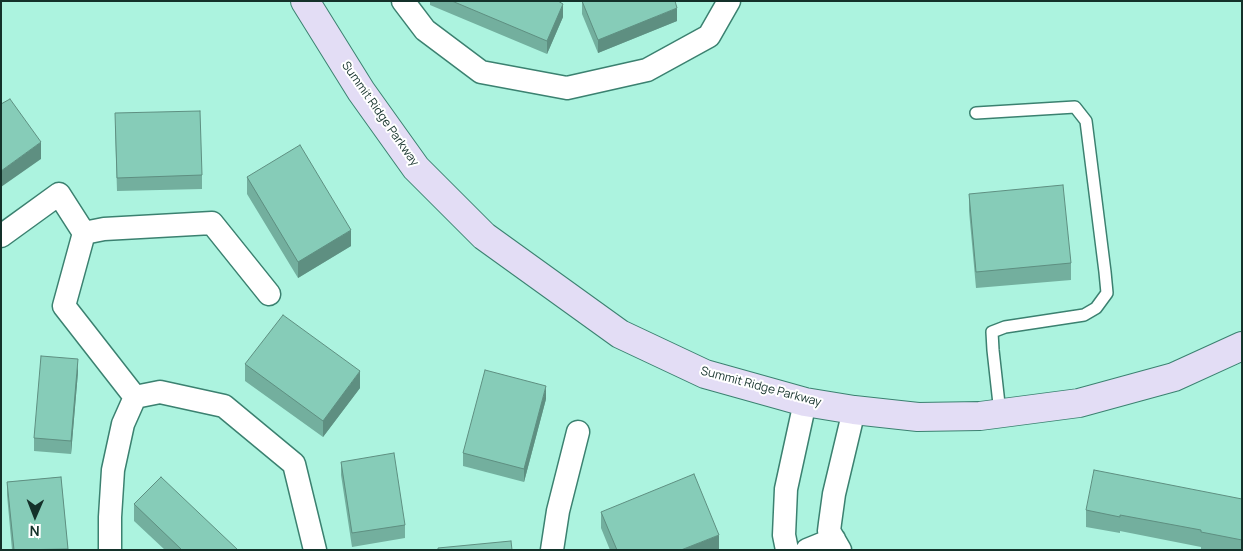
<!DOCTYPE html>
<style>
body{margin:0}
#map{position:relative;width:1243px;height:551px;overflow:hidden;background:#acf3df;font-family:Manrope,sans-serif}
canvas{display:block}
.frame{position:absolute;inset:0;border:2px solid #14312a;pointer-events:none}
.north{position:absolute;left:10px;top:491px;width:50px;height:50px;-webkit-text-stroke:4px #fff;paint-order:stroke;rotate:181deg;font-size:14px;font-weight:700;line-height:20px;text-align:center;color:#14312a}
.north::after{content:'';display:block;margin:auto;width:18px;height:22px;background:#14312a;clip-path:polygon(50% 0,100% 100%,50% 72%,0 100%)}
</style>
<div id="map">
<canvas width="1243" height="551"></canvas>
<div class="frame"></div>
<div class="north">N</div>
</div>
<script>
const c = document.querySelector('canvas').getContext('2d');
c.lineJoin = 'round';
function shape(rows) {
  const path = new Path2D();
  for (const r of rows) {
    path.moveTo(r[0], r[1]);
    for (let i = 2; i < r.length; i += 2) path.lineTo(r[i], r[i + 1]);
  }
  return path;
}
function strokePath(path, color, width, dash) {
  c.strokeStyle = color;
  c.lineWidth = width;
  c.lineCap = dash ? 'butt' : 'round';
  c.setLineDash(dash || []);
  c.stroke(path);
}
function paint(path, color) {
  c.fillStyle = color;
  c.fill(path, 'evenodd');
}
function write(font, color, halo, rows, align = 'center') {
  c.font = font + ' Manrope,sans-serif';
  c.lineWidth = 4;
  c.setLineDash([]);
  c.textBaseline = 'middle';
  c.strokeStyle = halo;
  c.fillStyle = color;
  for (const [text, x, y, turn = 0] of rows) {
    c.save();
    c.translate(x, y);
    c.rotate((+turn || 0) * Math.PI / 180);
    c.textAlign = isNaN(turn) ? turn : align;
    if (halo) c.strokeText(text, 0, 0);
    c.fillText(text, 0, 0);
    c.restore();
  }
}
const lane = shape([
 [976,113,1075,107,1086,121,1105,272,1107,293,1096,308,1084,315,1005,327,992,332,993,350,1000,413]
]);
const street = shape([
 [403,1,425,30,481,72,567,88,647,70,709,36,729,1],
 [84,233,104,229,212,223,269,294],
 [1,236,59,194,84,233,64,306,135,397,160,392,224,406,294,464,315,550],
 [110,550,110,517,113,470,123,424,135,397],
 [552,550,558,511,578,432],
 [787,550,784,535,786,489,805,402],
 [807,550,834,539],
 [840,550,829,531,830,523,834,494,854,410]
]);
const secondary = shape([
 [305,1,361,91,416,168,484,236,620,334,705,374,805,402,854,410,918,417,980,416,1079,403,1174,377,1242,346]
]);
const wall = shape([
 [430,1,558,1,563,17,547,54,430,5],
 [582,1,677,21,598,53,582,14],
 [115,126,202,175,202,189,117,191],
 [247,177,351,246,298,278,247,194],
 [969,194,1071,263,1071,280,976,288,969,211],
 [245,364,360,388,323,437,245,381],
 [78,372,71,454,34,451,34,438],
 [546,399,524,482,463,466,463,453],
 [341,462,405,525,405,538,352,547,341,475],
 [61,477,68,550,12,550,7,495,7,482],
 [1242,499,1242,550,1206,550,1201,549,1201,547,1120,531,1120,533,1086,527,1086,510],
 [134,504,238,550,165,550,134,521],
 [601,512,719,550,610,550,601,528]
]);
const shadedWall = shape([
 [563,4,563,17,547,54,547,41],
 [677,8,677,21,598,53,598,40],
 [41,142,41,159,1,187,1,171],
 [351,230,351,246,298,278,298,262],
 [78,359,78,372,71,454,71,441],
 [360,371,360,388,323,437,323,421],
 [546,386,546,399,524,482,524,469],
 [719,535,719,550,681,550]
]);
const building = shape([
 [452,1,558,1,563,4,547,41,452,1],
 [582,1,675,1,677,8,598,40,582,1],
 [10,99,41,142,1,171,1,104,10,99],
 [200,111,202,175,117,178,115,113,200,111],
 [300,145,351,230,298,262,247,177,300,145],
 [1063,185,1071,263,976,272,969,194,1063,185],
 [283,315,360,371,323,421,245,364,283,315],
 [41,356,78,359,71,441,34,438,41,356],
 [485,370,546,386,524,469,463,453,485,370],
 [394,453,405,525,352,533,341,462,394,453],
 [1094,470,1242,499,1242,540,1201,532,1201,530,1120,515,1120,517,1086,510,1094,470],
 [694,474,719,535,681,550,617,550,601,512,694,474],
 [61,477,68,549,14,550,7,482,61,477],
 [161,477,238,550,182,550,134,504,161,477],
 [511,541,512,550,438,550,438,548,511,541]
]);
const streetNames = [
 ["Summit Ridge Parkway",380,114,55],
 ["Summit Ridge Parkway",761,387,15]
];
strokePath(lane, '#3b8170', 14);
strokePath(street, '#3b8170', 25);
strokePath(secondary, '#3b8170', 30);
strokePath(lane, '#fff', 11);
strokePath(street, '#fff', 22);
strokePath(secondary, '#e3ddf5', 28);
paint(wall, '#73af9e');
paint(shadedWall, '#5e8f81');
paint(building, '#86ccb8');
strokePath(building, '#5e8f81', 1);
write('12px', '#14312a', '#fff', streetNames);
</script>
